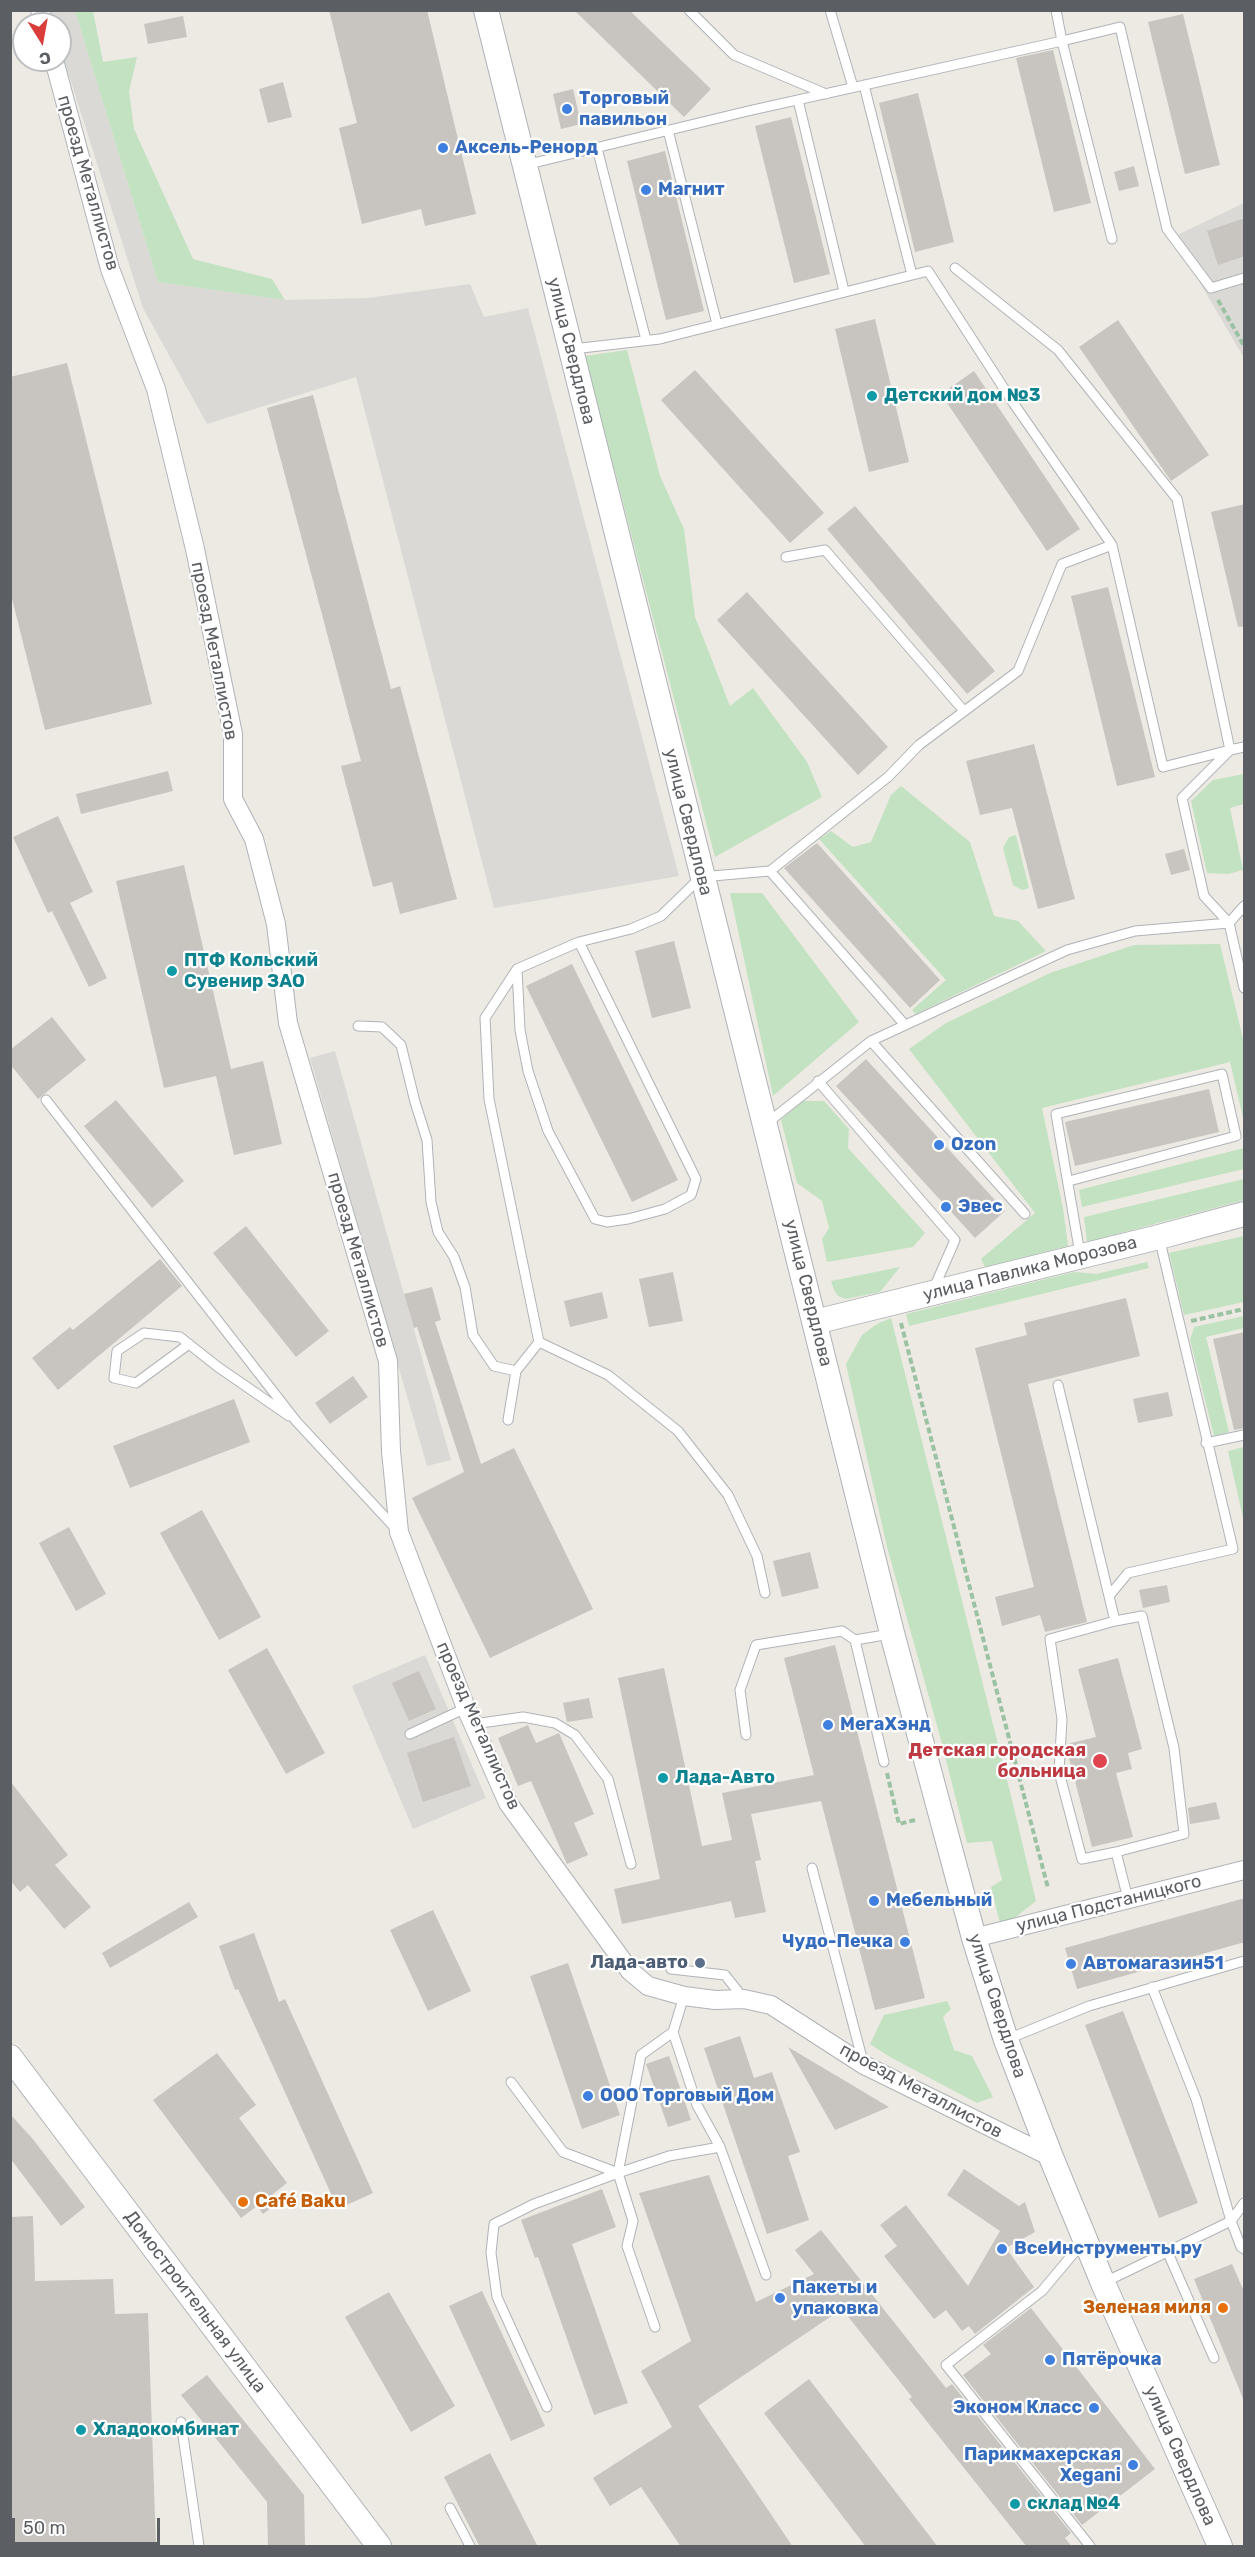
<!DOCTYPE html>
<meta charset="utf-8">
<style>
body{margin:0}
#map{position:relative;width:1255px;height:2557px;overflow:hidden;background:#eceae3;font-family:Rubik,sans-serif}
canvas{display:block}
.frame{position:absolute;inset:0;border:12px solid #5b5e62;pointer-events:none}
.north{position:absolute;left:12px;top:12px;width:60px;height:60px;box-sizing:border-box;background:#fff;border:2px solid #bdbfc0;border-radius:50%;rotate:169deg;font-size:16px;font-weight:700;line-height:24px;text-align:center;color:#5b5e62}
.north::after{content:'';display:block;margin:auto;width:21px;height:27px;background:#da3e3a;clip-path:polygon(50% 0,100% 100%,50% 72%,0 100%)}
.scale{position:absolute;left:12px;top:2518px;width:148px;height:27px;box-sizing:border-box;border:3px solid #5b5e62;border-top:0;padding-left:8px;font-size:18px;line-height:21px;white-space:nowrap;color:#5b5e62;-webkit-text-stroke:4px #fff;paint-order:stroke}
</style>
<div id="map">
<canvas width="1255" height="2557"></canvas>
<div class="frame"></div>
<div class="north">С</div>
<div class="scale">50 m</div>
</div>
<script>
const c = document.querySelector('canvas').getContext('2d');
c.lineJoin = 'round';
function paint(path, color) {
  c.fillStyle = color;
  c.fill(path, 'evenodd');
}
function shape(rows) {
  const path = new Path2D();
  for (const r of rows) {
    path.moveTo(r[0], r[1]);
    for (let i = 2; i < r.length; i += 2) path.lineTo(r[i], r[i + 1]);
  }
  return path;
}
function strokePath(path, color, width, dash) {
  c.strokeStyle = color;
  c.lineWidth = width;
  c.lineCap = dash ? 'butt' : 'round';
  c.setLineDash(dash || []);
  c.stroke(path);
}
function write(font, color, halo, rows, align = 'center') {
  c.font = font + ' Rubik,sans-serif';
  c.lineWidth = 4.5;
  c.setLineDash([]);
  c.textBaseline = 'middle';
  c.strokeStyle = halo;
  c.fillStyle = color;
  for (const [text, x, y, turn = 0] of rows) {
    c.save();
    c.translate(x, y);
    c.rotate((+turn || 0) * Math.PI / 180);
    c.textAlign = isNaN(turn) ? turn : align;
    if (halo) c.strokeText(text, 0, 0);
    c.fillText(text, 0, 0);
    c.restore();
  }
}
const industrial = shape([
 [49,11,75,11,158,282,286,300,368,298,470,284,484,317,528,308,679,876,494,908,356,377,207,424,143,308,60,47,60,24,53,24],
 [1244,203,1244,358,1173,237],
 [335,1051,451,1460,427,1466,310,1058],
 [425,1655,486,1798,413,1829,352,1686]
]);
const green = shape([
 [75,11,93,11,103,62,137,57,129,91,134,129,193,259,272,279,285,300,158,282],
 [627,350,660,476,684,529,695,617,730,706,753,688,807,762,822,797,715,857,585,356],
 [1244,774,1244,804,1230,808,1243,870,1228,874,1207,873,1191,801,1213,780],
 [901,786,970,842,994,916,1018,921,1046,951,916,1014,912,1010,946,980,819,839,831,831,853,847,871,842,891,795],
 [1016,835,1029,888,1022,890,1013,885,1003,848,1009,837],
 [730,893,762,893,859,1022,773,1096],
 [1220,944,1244,1043,1244,1122,1230,1062,1042,1108,1063,1208,1068,1246,985,1267,981,1259,1035,1213,909,1049,946,1023,1050,973,1134,945],
 [802,1101,824,1101,849,1129,848,1148,925,1233,913,1247,827,1262,822,1239,829,1228,822,1201,797,1183,781,1120],
 [1244,1148,1244,1169,1082,1207,1079,1190],
 [1244,1179,1244,1200,1087,1242,1084,1217],
 [1244,1236,1244,1302,1184,1315,1169,1253],
 [1147,1262,1149,1268,909,1326,906,1314,1074,1272,1096,1274],
 [900,1267,880,1292,846,1299,838,1296,834,1290,831,1281],
 [1244,1316,1244,1328,1206,1337,1229,1432,1214,1436,1190,1340,1194,1327],
 [891,1318,1012,1800,1036,1901,1007,1924,1000,1923,991,1887,1002,1880,992,1841,967,1843,941,1740,887,1547,846,1364,862,1335,877,1324],
 [1244,1447,1244,1522,1228,1451],
 [947,2001,951,2009,943,2017,954,2050,972,2056,993,2097,977,2103,890,2057,870,2044,884,2015]
]);
const building = shape([
 [329,10,427,10,476,214,425,226,421,209,362,224,339,128,357,123],
 [574,10,629,10,711,89,684,117],
 [1183,14,1220,165,1185,174,1148,22],
 [183,16,187,37,148,44,144,24],
 [1053,50,1091,203,1054,212,1016,58],
 [283,82,292,117,268,123,259,89],
 [573,89,581,124,561,129,553,94],
 [918,93,954,242,915,252,879,103],
 [791,117,830,274,794,283,755,126],
 [665,151,704,311,666,320,627,161],
 [1134,166,1139,186,1119,191,1114,172],
 [1245,218,1245,256,1218,265,1207,231],
 [875,319,909,462,869,472,835,329],
 [1118,320,1209,455,1171,481,1079,347],
 [67,363,152,704,45,730,10,591,10,377],
 [695,370,824,513,790,543,661,400],
 [974,371,1080,529,1047,551,941,394],
 [313,395,391,689,400,686,457,899,400,914,392,882,373,887,341,766,361,761,267,408],
 [1245,504,1245,626,1238,627,1211,512],
 [855,506,995,671,967,694,827,529],
 [1108,587,1155,777,1117,786,1071,596],
 [747,592,888,747,858,775,717,620],
 [1034,744,1075,899,1038,909,1012,808,980,815,966,761],
 [168,771,173,791,81,814,76,794],
 [58,816,93,892,70,903,107,978,89,987,52,911,48,913,13,837],
 [817,843,940,980,910,1008,784,868],
 [1184,849,1190,870,1171,875,1165,854],
 [184,865,231,1069,263,1061,282,1144,234,1155,216,1076,164,1088,116,881],
 [674,941,691,1008,652,1018,635,951],
 [572,964,678,1180,632,1202,526,986],
 [52,1017,86,1060,38,1099,10,1064,10,1050],
 [866,1059,1005,1211,975,1238,836,1086],
 [1209,1089,1219,1132,1075,1166,1065,1122],
 [116,1100,184,1181,152,1208,84,1126],
 [246,1226,329,1331,296,1357,213,1253],
 [160,1259,182,1286,58,1390,32,1358,70,1327,73,1330],
 [673,1272,683,1321,649,1327,639,1279],
 [432,1287,441,1320,435,1322,481,1464,514,1448,593,1609,490,1658,412,1498,464,1472,417,1327,414,1328,404,1294],
 [602,1292,608,1318,570,1327,564,1301],
 [1126,1298,1140,1356,1028,1384,1087,1622,1045,1632,1040,1615,1002,1626,995,1597,1034,1587,975,1348,1027,1335,1024,1323],
 [1245,1332,1245,1428,1234,1430,1213,1339],
 [353,1376,368,1397,330,1424,315,1403],
 [1168,1392,1173,1416,1138,1423,1133,1399],
 [234,1399,250,1442,130,1488,113,1446],
 [202,1510,261,1617,219,1640,160,1533],
 [69,1527,106,1594,76,1611,39,1543],
 [810,1552,819,1588,782,1597,773,1561],
 [1167,1585,1170,1602,1143,1608,1139,1590],
 [835,1645,925,1998,875,2010,821,1801,751,1814,761,1860,755,1861,766,1912,735,1918,731,1901,622,1924,614,1889,660,1879,618,1678,664,1668,702,1846,732,1840,722,1793,814,1775,784,1658],
 [267,1648,325,1753,286,1774,228,1670],
 [1118,1658,1142,1749,1128,1753,1132,1769,1116,1773,1133,1837,1092,1847,1067,1750,1067,1744,1096,1737,1078,1669],
 [419,1671,436,1709,409,1721,392,1683],
 [589,1698,593,1718,567,1722,563,1703],
 [528,1725,536,1743,559,1733,594,1814,574,1823,588,1855,567,1864,531,1781,518,1786,498,1738],
 [454,1737,471,1786,423,1802,407,1753],
 [10,1781,68,1855,55,1865,91,1907,64,1929,28,1885,20,1892,10,1880],
 [1216,1802,1220,1819,1190,1824,1188,1808],
 [1245,1898,1245,1942,1077,1989,1065,1948],
 [189,1902,198,1917,110,1968,102,1953],
 [433,1910,471,1991,428,2011,390,1930],
 [254,1933,279,2002,285,1999,373,2193,338,2209,238,1989,235,1990,219,1946],
 [568,1963,620,2115,582,2129,530,1976],
 [1123,2011,1198,2203,1159,2218,1085,2025],
 [740,2036,754,2078,772,2072,800,2152,788,2156,809,2220,767,2234,704,2048],
 [788,2047,889,2107,835,2130],
 [217,2053,256,2105,239,2118,287,2183,273,2194,279,2202,263,2214,257,2206,241,2218,153,2100],
 [669,2056,691,2120,668,2127,646,2064],
 [10,2114,32,2138,85,2207,61,2226,10,2158],
 [964,2169,1019,2206,1025,2202,1035,2232,1006,2248,1034,2287,975,2334,969,2326,962,2331,946,2310,934,2319,884,2256,897,2246,880,2225,906,2205,968,2286,1000,2231,947,2195],
 [709,2175,756,2302,814,2274,795,2250,821,2230,946,2388,952,2384,1071,2533,1065,2538,1072,2547,1027,2547,909,2399,912,2397,842,2309,698,2406,793,2547,681,2547,641,2487,610,2506,593,2478,672,2427,641,2371,691,2341,639,2193],
 [602,2189,616,2227,572,2244,628,2403,594,2415,538,2257,535,2258,521,2220],
 [33,2216,35,2281,113,2279,115,2314,148,2313,156,2547,10,2547,10,2217],
 [1232,2264,1245,2294,1244,2401,1194,2279],
 [482,2291,545,2426,511,2441,449,2306],
 [389,2292,455,2406,411,2432,345,2317],
 [1031,2308,1155,2469,1082,2525,963,2375,991,2354,983,2345],
 [207,2375,304,2495,305,2547,268,2547,267,2502,181,2395],
 [809,2379,938,2547,866,2547,764,2413],
 [490,2453,538,2547,480,2547,444,2477]
]);
const path = shape([
 [1218,300,1244,346],
 [1191,1321,1244,1309],
 [901,1323,1048,1888],
 [887,1773,899,1824,915,1820]
]);
const lane = shape([
 [689,10,734,55,826,94],
 [830,10,853,87],
 [864,85,912,275],
 [798,100,844,291],
 [668,130,717,324],
 [597,148,646,340],
 [525,165,748,111,1062,41,1056,10],
 [1112,239,1062,41,1120,27,1167,229,1211,288,1244,278],
 [573,349,660,339,928,271,1014,404,1112,545,1163,767,1230,750,1177,499,1058,350,955,268],
 [786,557,825,550,964,711],
 [1244,747,1230,750,1182,798,1204,896,1229,923,1244,988],
 [770,871,905,1025],
 [517,969,520,1030,528,1071,548,1131,595,1219,607,1222,628,1219,665,1209,691,1195,696,1179,579,942],
 [358,1026,382,1027,401,1045,415,1102,427,1140,431,1202,438,1232,454,1257,465,1287,473,1335,494,1366,516,1371],
 [871,1041,1067,950,1135,931,1229,923,1244,906],
 [818,1081,955,1240,934,1288],
 [46,1100,296,1421,397,1530],
 [766,1124,871,1041,1025,1214],
 [1069,1181,1236,1136,1222,1074,1056,1114,1080,1254],
 [189,1344,136,1383,114,1378,117,1351,144,1333,180,1337,218,1367,289,1416],
 [1058,1385,1115,1621,1050,1639,1062,1719,1059,1772,1082,1859,1116,1852],
 [508,1420,516,1371,539,1342],
 [1206,1443,1244,1435],
 [765,1593,757,1556,728,1495,678,1431,608,1375,539,1342,489,1099,485,1018,517,969,579,942,631,929,661,916,701,877,770,871,888,777,919,745,1018,671,1062,564,1112,545],
 [1109,1596,1128,1573,1233,1549,1159,1237],
 [1115,1621,1142,1616,1174,1748,1184,1834,1116,1852,1128,1899],
 [855,1640,884,1762],
 [474,1724,523,1717,555,1723,575,1735,608,1779,631,1864],
 [410,1734,466,1708],
 [746,1735,740,1690,756,1645,842,1631,855,1640,890,1634],
 [812,1868,863,2062],
 [671,1969,725,1975,744,1999],
 [1152,1987,1196,2099,1231,2221],
 [684,1996,673,2032,697,2105,720,2147,766,2275],
 [1008,2039,1089,2006,1244,1961],
 [511,2082,563,2152,618,2173],
 [1231,2221,1244,2203],
 [1083,2242,1042,2291,946,2365,1090,2546],
 [1168,2253,1214,2358],
 [1105,2282,1231,2221,1241,2247,1244,2249],
 [655,2327,627,2246,633,2221,618,2173,641,2055,673,2032],
 [547,2407,497,2297,491,2253,494,2224,534,2204,618,2173,669,2156,720,2147],
 [181,2422,199,2546],
 [450,2508,470,2546]
]);
const street = shape([
 [40,10,44,24],
 [54,60,110,269,156,389,195,549,233,734,233,799,254,839,276,924,288,1023,388,1361,391,1451,399,1532,466,1708,508,1803,630,1971,648,1986,684,1996,715,2000,744,1999,771,2005,864,2065,1051,2157],
 [974,1938,1244,1870]
]);
const secondary = shape([
 [486,10,892,1633,974,1938,1006,2040,1051,2157,1103,2283,1220,2546],
 [815,1322,1159,1237,1244,1214],
 [10,2057,379,2546]
]);
const markers = [
 [567,109,6,"#3f7fe0"],
 [443,148,6,"#3f7fe0"],
 [646,190,6,"#3f7fe0"],
 [872,396,6,"#0f9aa8"],
 [172,971,6,"#0f9aa8"],
 [939,1145,6,"#3f7fe0"],
 [946,1207,6,"#3f7fe0"],
 [828,1725,6,"#3f7fe0"],
 [1100,1761,8,"#e0444e"],
 [663,1778,6,"#0f9aa8"],
 [874,1901,6,"#3f7fe0"],
 [905,1942,6,"#3f7fe0"],
 [700,1963,6,"#5c6f8a"],
 [1071,1964,6,"#3f7fe0"],
 [588,2096,6,"#3f7fe0"],
 [243,2202,6,"#e8710a"],
 [1002,2249,6,"#3f7fe0"],
 [780,2298,6,"#3f7fe0"],
 [1223,2308,6,"#e8710a"],
 [1050,2360,6,"#3f7fe0"],
 [1094,2408,6,"#3f7fe0"],
 [81,2430,6,"#0f9aa8"],
 [1133,2465,6,"#3f7fe0"],
 [1015,2504,6,"#0f9aa8"]
];
const shopNames = [
 ["Торговый",579,99],
 ["павильон",579,120],
 ["Аксель-Ренорд",455,148],
 ["Магнит",658,190],
 ["Ozon",951,1145],
 ["Эвес",958,1207],
 ["МегаХэнд",840,1725],
 ["Мебельный",886,1901],
 ["Чудо-Печка",893,1942,"right"],
 ["Автомагазин51",1083,1964],
 ["ООО Торговый Дом",600,2096],
 ["ВсеИнструменты.ру",1014,2249],
 ["Пакеты и",792,2288],
 ["упаковка",792,2309],
 ["Пятёрочка",1062,2360],
 ["Эконом Класс",1082,2408,"right"],
 ["Парикмахерская",1121,2455,"right"],
 ["Xegani",1121,2476,"right"]
];
const streetNames = [
 ["проезд Металлистов",88,183,74],
 ["улица Свердлова",571,351,76],
 ["проезд Металлистов",214,651,79],
 ["улица Свердлова",688,822,76],
 ["проезд Металлистов",358,1260,74],
 ["улица Павлика Морозова",1030,1269,-14],
 ["улица Свердлова",808,1293,76],
 ["проезд Металлистов",478,1726,66],
 ["улица Подстаницкого",1109,1904,-14],
 ["улица Свердлова",997,2006,72],
 ["проезд Металлистов",921,2091,28],
 ["Домостроительная улица",195,2302,53],
 ["улица Свердлова",1180,2456,66]
];
const cultureNames = [
 ["Детский дом №3",884,396],
 ["ПТФ Кольский",184,961],
 ["Сувенир ЗАО",184,982],
 ["Лада-Авто",675,1778],
 ["Хладокомбинат",93,2430],
 ["склад №4",1027,2504]
];
const healthNames = [
 ["Детская городская",1086,1751],
 ["больница",1086,1772]
];
const serviceNames = [
 ["Лада-авто",688,1963]
];
const foodNames = [
 ["Café Baku",255,2202],
 ["Зеленая миля",1211,2308,"right"]
];
paint(industrial, '#dbd9d5');
paint(green, '#c3e2c1');
paint(building, '#c8c4c0');
strokePath(lane, '#b0b3b7', 11);
strokePath(street, '#b0b3b7', 20);
strokePath(secondary, '#afb2b7', 26);
strokePath(path, '#9bc3a3', 4, [6, 3]);
strokePath(lane, '#fff', 9);
strokePath(street, '#fff', 18);
strokePath(secondary, '#fff', 24);
for (const [x, y, r, color] of markers) {
  const dot = new Path2D();
  dot.arc(x, y, r, 0, 2 * Math.PI);
  c.fillStyle = color;
  c.fill(dot);
  strokePath(dot, '#fff', 2);
}
write('bold 18px', '#366cbe', '#fff', shopNames, 'left');
write('18px', '#5b5e62', '#fff', streetNames);
write('bold 18px', '#0d838f', '#fff', cultureNames, 'left');
write('bold 18px', '#be3a42', '#fff', healthNames, 'right');
write('bold 18px', '#4e5e75', '#fff', serviceNames, 'right');
write('bold 18px', '#c56008', '#fff', foodNames, 'left');
</script>
